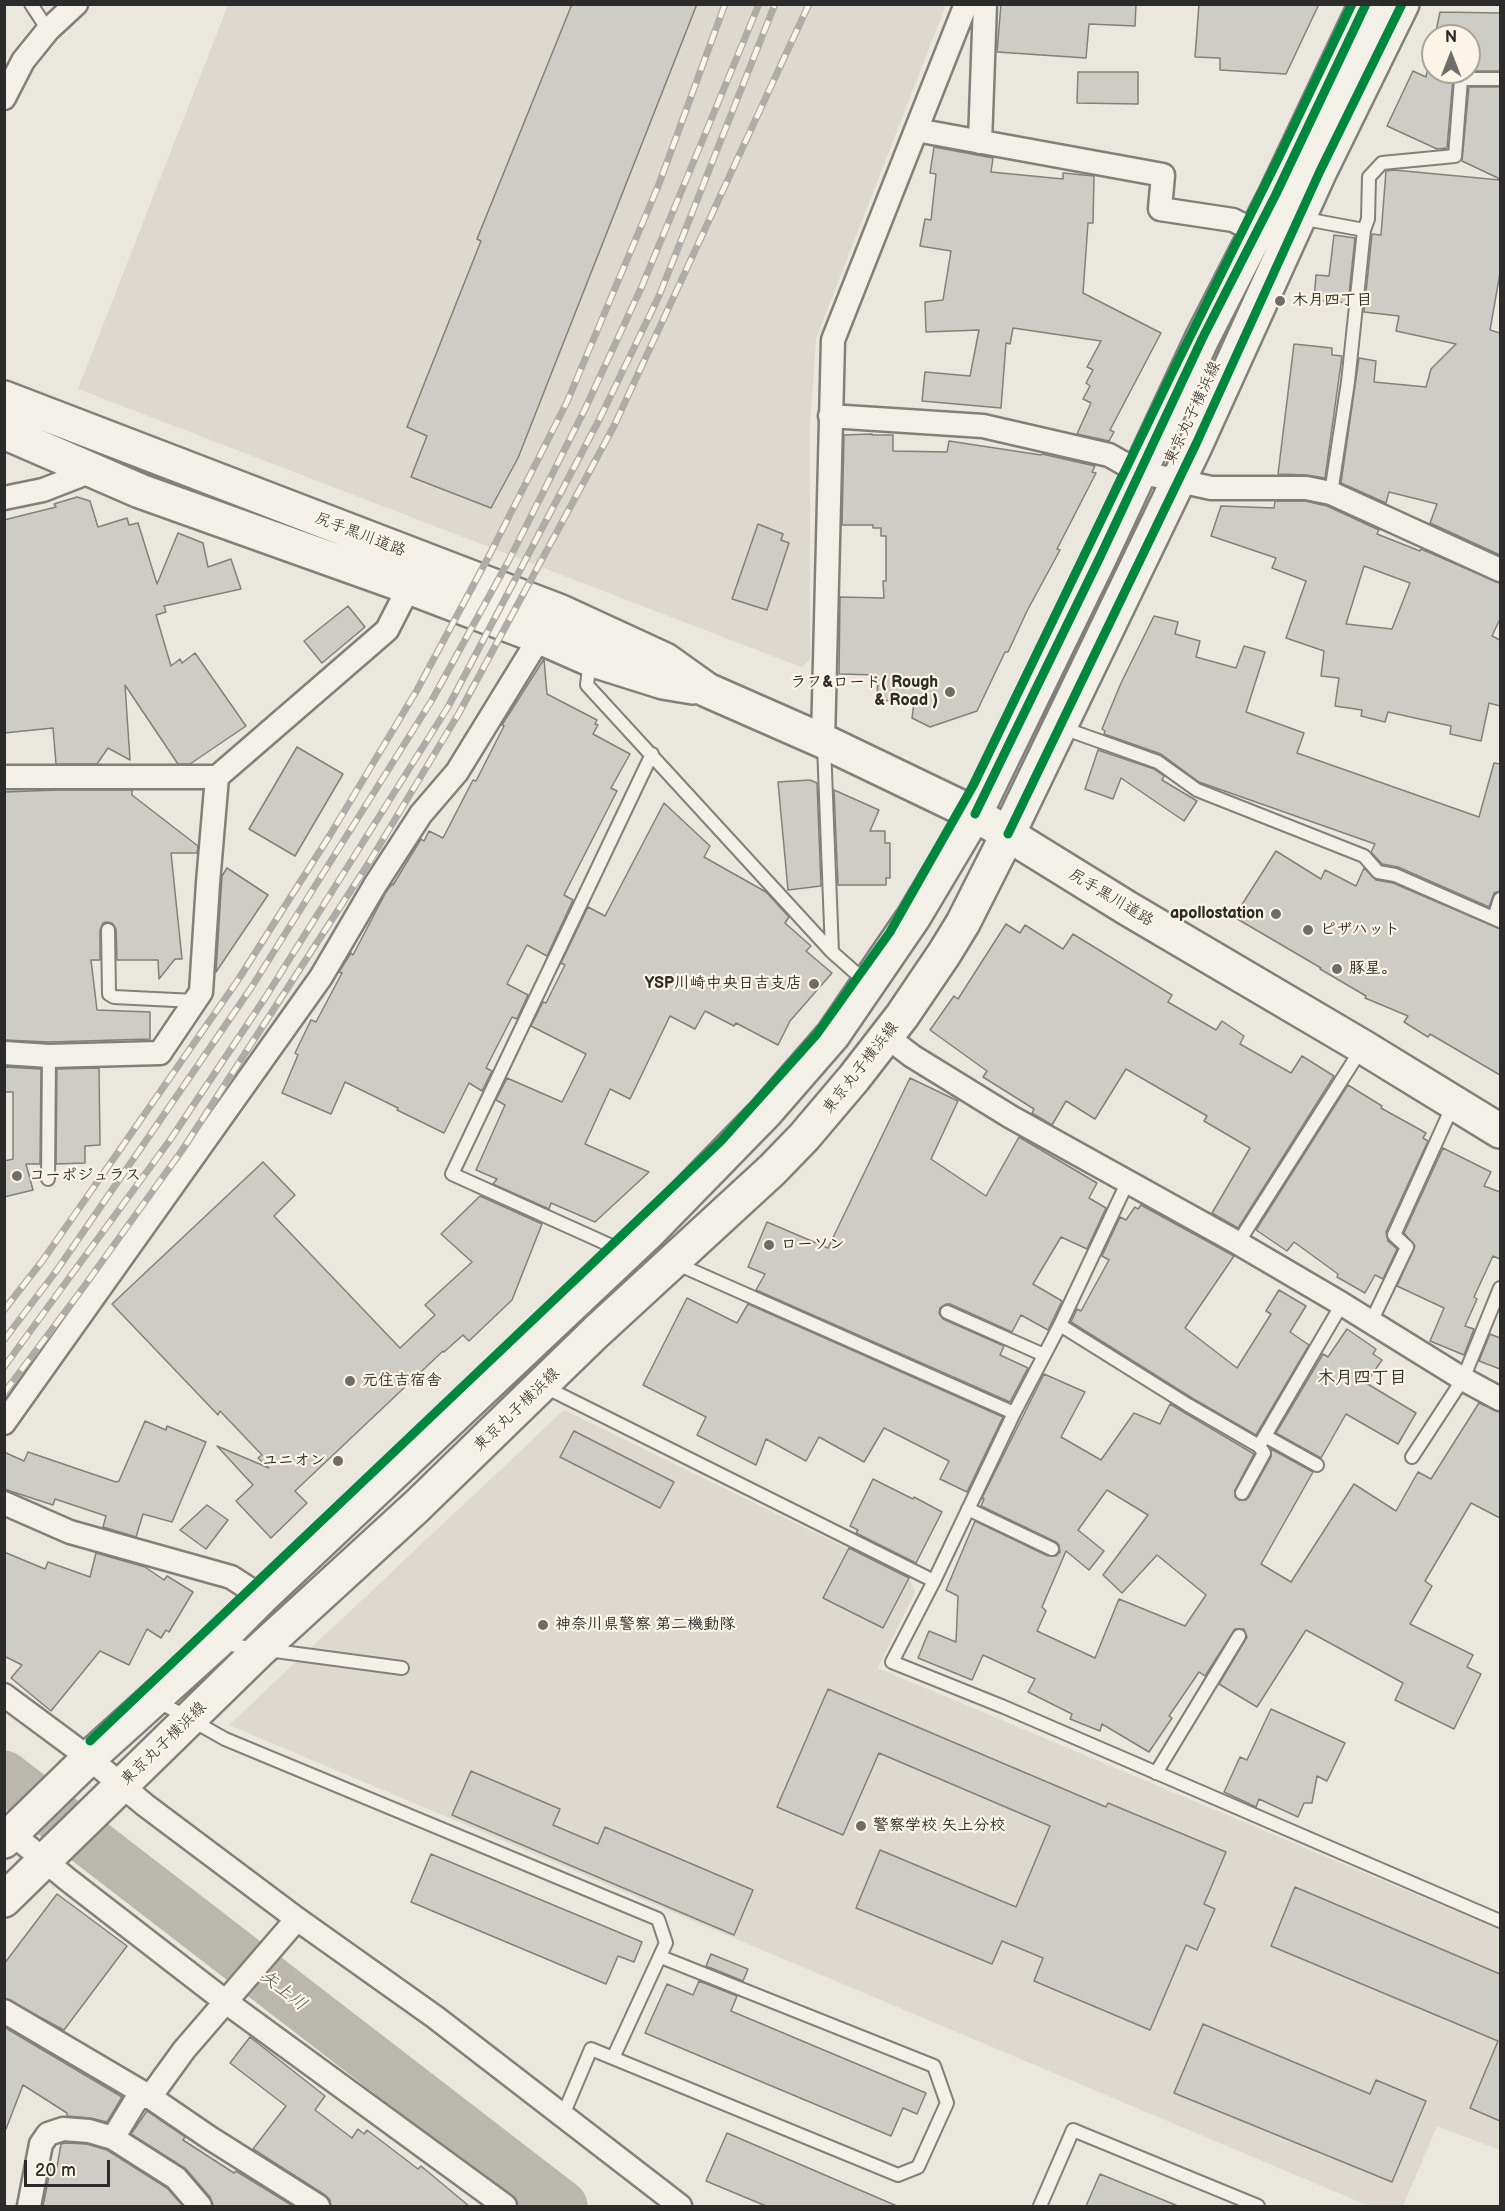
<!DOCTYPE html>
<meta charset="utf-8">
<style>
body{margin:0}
#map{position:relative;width:1505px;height:2211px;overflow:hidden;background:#eae7df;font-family:"Balsamiq Sans",sans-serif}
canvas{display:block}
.frame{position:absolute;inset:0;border:6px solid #2b2b2b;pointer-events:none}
.north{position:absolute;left:1421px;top:24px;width:60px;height:60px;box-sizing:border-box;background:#fcf5e5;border:2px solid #a8a49b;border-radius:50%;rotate:0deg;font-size:16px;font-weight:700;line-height:24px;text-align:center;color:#2b2b2b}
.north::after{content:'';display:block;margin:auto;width:21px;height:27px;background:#6e6d6a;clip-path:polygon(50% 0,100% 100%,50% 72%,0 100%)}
.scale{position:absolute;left:24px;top:2160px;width:86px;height:27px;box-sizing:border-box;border:3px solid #2b2b2b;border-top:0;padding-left:8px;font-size:18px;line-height:21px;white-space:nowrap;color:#2b2b2b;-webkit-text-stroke:4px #fcf5e5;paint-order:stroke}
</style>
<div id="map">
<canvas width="1505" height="2211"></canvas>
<div class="frame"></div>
<div class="north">N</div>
<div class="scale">20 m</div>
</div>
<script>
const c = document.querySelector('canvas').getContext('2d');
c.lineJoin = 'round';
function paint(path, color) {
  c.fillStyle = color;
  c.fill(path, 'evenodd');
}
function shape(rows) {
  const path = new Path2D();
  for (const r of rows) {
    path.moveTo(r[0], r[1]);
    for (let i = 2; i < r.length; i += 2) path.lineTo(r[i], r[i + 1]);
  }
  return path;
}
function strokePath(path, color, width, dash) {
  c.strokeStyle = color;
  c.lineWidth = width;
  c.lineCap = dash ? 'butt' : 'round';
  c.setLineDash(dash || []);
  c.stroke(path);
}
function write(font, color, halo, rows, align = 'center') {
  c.font = font + ' "Balsamiq Sans","Klee One",sans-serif';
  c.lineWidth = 4.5;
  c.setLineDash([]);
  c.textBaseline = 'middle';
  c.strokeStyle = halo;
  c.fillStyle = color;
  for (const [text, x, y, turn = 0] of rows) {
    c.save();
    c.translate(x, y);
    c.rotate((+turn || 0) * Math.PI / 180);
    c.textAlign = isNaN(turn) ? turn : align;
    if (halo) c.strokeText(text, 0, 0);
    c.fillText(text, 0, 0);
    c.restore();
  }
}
const built = shape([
 [228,5,946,5,816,339,810,427,810,660,801,667,78,389],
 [564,1410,910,1579,915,1592,878,1668,1500,1930,1500,2150,1437,2126,1403,2206,1369,2206,229,1725]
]);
const river = shape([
 [4,1776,562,2206]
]);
const building = shape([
 [572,4,697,4,518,458,491,508,411,477,427,436,407,427,481,241,477,239,572,4],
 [1001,4,1136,4,1135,26,1089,24,1086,58,997,52,1001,4],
 [1199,4,1319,4,1286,74,1220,70,1220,58,1195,57,1199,4],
 [1440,12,1500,13,1500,71,1469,71,1469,36,1435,36,1440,12],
 [1433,44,1433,72,1457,72,1453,78,1447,148,1437,149,1387,126,1413,71,1426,77,1433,44],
 [1078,72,1138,72,1138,104,1077,103,1078,72],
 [1469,87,1500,87,1500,179,1462,161,1469,87],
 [934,147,993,158,991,172,1063,179,1063,173,1094,176,1093,223,1088,223,1083,293,1161,333,1110,430,1114,432,1109,441,1077,434,1091,403,1083,399,1090,386,1086,383,1093,370,1087,367,1101,341,1013,328,1010,344,1006,343,1001,408,922,401,925,372,970,376,979,330,926,332,925,302,943,300,951,251,920,246,925,219,931,220,936,174,930,173,934,147],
 [1394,170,1500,180,1500,273,1490,330,1500,333,1500,555,1430,523,1437,504,1389,492,1386,503,1341,483,1359,358,1376,361,1374,382,1426,387,1431,369,1456,344,1396,331,1399,316,1364,312,1372,234,1381,235,1386,171,1394,170],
 [1334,235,1355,238,1348,303,1314,300,1316,275,1329,276,1334,235],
 [1294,344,1332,348,1332,355,1342,356,1325,478,1306,475,1278,474,1294,344],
 [872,434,872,435,893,435,893,451,947,452,949,441,1041,455,1042,454,1095,466,1092,472,1096,473,1057,549,1060,550,1027,611,1008,652,1005,652,977,711,930,727,912,718,914,702,877,700,878,675,839,674,840,597,884,598,883,581,886,581,886,536,881,536,881,528,873,528,873,525,842,525,844,435,872,434],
 [77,497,90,501,98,527,127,518,129,525,138,523,157,584,178,533,203,543,208,567,231,559,241,589,164,606,166,612,156,615,171,666,180,659,182,663,195,653,246,726,190,764,178,764,125,685,130,760,108,748,97,764,56,764,53,728,4,733,4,520,56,507,54,504,77,497],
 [1275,501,1305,501,1327,506,1379,530,1377,534,1420,551,1421,549,1500,583,1500,619,1492,636,1500,640,1500,706,1489,703,1481,741,1450,734,1451,726,1388,712,1385,722,1361,716,1362,710,1335,706,1339,678,1321,676,1324,651,1286,638,1306,581,1272,568,1276,558,1211,536,1221,506,1274,508,1275,501],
 [1364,566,1410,583,1392,629,1346,624,1364,566],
 [758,524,783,534,781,540,789,543,767,610,732,599,758,524],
 [348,606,365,627,322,663,304,641,348,606],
 [1154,616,1178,622,1175,634,1200,641,1196,657,1236,668,1244,646,1265,652,1246,712,1304,733,1297,753,1479,817,1494,763,1500,764,1500,891,1494,893,1489,907,1398,867,1382,864,1371,852,1375,844,1199,782,1161,754,1104,734,1105,731,1102,729,1121,683,1154,616],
 [544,659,547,694,597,720,595,724,598,725,593,734,630,754,611,788,617,791,564,895,573,900,547,956,527,945,507,984,528,995,517,1019,512,1017,486,1068,492,1071,482,1091,469,1083,444,1133,397,1110,398,1108,345,1082,331,1114,282,1093,298,1055,295,1053,311,1020,316,1022,342,973,339,972,351,953,353,955,386,892,392,884,393,885,421,839,424,841,429,831,443,838,473,780,476,781,504,726,502,725,544,659],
 [297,747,343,774,295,856,249,829,297,747],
 [1098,750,1154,769,1164,776,1162,780,1197,801,1184,821,1121,778,1113,799,1085,789,1098,750],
 [810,780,817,783,821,886,788,890,778,782,810,780],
 [59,790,132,790,132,795,198,846,197,853,171,853,182,959,175,959,159,979,158,960,117,960,116,929,112,923,107,922,103,923,100,930,100,960,91,960,97,1010,150,1012,150,1039,49,1042,4,1040,4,792,59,790],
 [834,790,879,810,870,831,885,831,885,843,890,843,890,878,886,878,886,885,838,885,834,790],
 [664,803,710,846,704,857,766,892,789,917,785,923,811,946,806,951,832,973,790,1021,778,1045,736,1023,734,1026,705,1011,695,1029,670,1016,630,1099,610,1089,585,1144,649,1172,595,1222,551,1203,549,1209,493,1184,497,1179,476,1170,505,1105,496,1100,507,1078,562,1102,586,1054,531,1026,543,1002,546,1003,565,965,561,963,588,907,605,916,664,803],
 [1276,851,1321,879,1325,870,1356,886,1364,868,1376,880,1393,883,1500,929,1500,1075,1430,1034,1428,1037,1404,1022,1408,1016,1365,998,1366,996,1320,969,1321,968,1234,917,1276,851],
 [227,868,268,895,216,972,222,876,227,868],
 [1006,924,1020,933,1025,925,1063,949,1073,934,1172,995,1168,1002,1216,1030,1222,1021,1244,1036,1240,1044,1291,1073,1302,1056,1334,1076,1238,1228,1212,1213,1250,1148,1204,1121,1207,1116,1126,1069,1095,1119,1066,1101,1052,1125,1032,1113,1034,1109,983,1077,987,1071,930,1030,954,996,958,999,1006,924],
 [4,1067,41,1069,40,1164,26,1164,33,1190,4,1197,4,1161,13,1159,13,1092,4,1092,4,1067],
 [99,1068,100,1145,85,1146,85,1163,56,1164,57,1069,99,1068],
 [910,1078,958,1101,931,1159,986,1196,1019,1137,1097,1183,1089,1198,1106,1208,1087,1249,1061,1237,1033,1284,1062,1301,1048,1330,1021,1315,1012,1332,950,1304,946,1304,940,1308,939,1313,943,1319,1004,1346,1000,1355,1028,1368,1010,1402,756,1290,765,1274,748,1267,767,1222,828,1248,910,1078],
 [1348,1085,1382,1106,1381,1108,1426,1133,1423,1138,1428,1141,1386,1232,1388,1241,1397,1249,1383,1279,1375,1275,1365,1293,1337,1277,1338,1274,1294,1242,1287,1251,1256,1230,1348,1085],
 [1443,1148,1491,1172,1484,1186,1500,1192,1500,1259,1493,1256,1474,1297,1477,1299,1465,1326,1474,1329,1464,1355,1430,1341,1444,1308,1397,1286,1415,1246,1404,1233,1443,1148],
 [263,1162,295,1195,274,1216,400,1348,435,1315,425,1305,472,1262,441,1234,480,1196,542,1224,512,1300,469,1341,463,1335,444,1352,443,1351,295,1491,307,1503,271,1538,236,1501,253,1485,217,1446,269,1468,258,1458,262,1455,220,1411,218,1415,112,1304,263,1162],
 [1141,1205,1234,1256,1185,1328,1237,1368,1271,1314,1266,1311,1279,1290,1306,1306,1290,1332,1309,1345,1256,1435,1192,1398,1071,1322,1077,1309,1081,1311,1109,1260,1102,1256,1120,1217,1126,1220,1135,1207,1138,1209,1141,1205],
 [687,1298,737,1323,748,1304,1003,1417,967,1492,940,1479,949,1461,884,1428,864,1462,819,1437,806,1461,766,1439,756,1465,697,1435,706,1417,643,1385,687,1298],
 [1347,1329,1376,1349,1373,1354,1382,1360,1366,1383,1416,1413,1398,1444,1346,1414,1321,1458,1276,1433,1323,1354,1328,1357,1347,1329],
 [1490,1334,1500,1338,1500,1369,1479,1361,1490,1334],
 [1044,1374,1085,1392,1061,1437,1101,1460,1134,1413,1160,1424,1170,1404,1254,1454,1235,1490,1235,1497,1239,1500,1246,1500,1249,1497,1271,1457,1271,1449,1313,1472,1261,1564,1291,1582,1354,1484,1396,1511,1418,1472,1431,1479,1479,1403,1500,1412,1500,1518,1471,1503,1425,1581,1432,1586,1410,1624,1473,1655,1467,1667,1481,1674,1454,1729,1395,1700,1403,1683,1306,1630,1257,1707,1219,1684,1247,1637,1244,1629,1235,1629,1205,1676,1199,1672,1169,1716,1172,1718,1149,1752,1102,1724,1100,1731,1070,1719,1072,1714,1028,1692,1035,1679,983,1655,972,1680,918,1658,929,1631,956,1642,958,1596,946,1590,975,1521,1048,1556,1056,1556,1060,1552,1059,1545,1056,1542,981,1506,984,1499,982,1498,1044,1374],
 [1107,1490,1148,1515,1103,1575,1122,1593,1157,1555,1206,1595,1185,1626,1119,1599,1095,1658,1037,1631,1046,1611,1042,1607,1066,1551,1089,1570,1104,1551,1078,1530,1107,1490],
 [145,1421,166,1430,167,1426,206,1442,172,1522,143,1514,136,1537,103,1527,106,1516,55,1499,53,1505,4,1489,4,1452,24,1461,28,1452,116,1482,119,1481,145,1421],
 [574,1431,674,1482,660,1508,560,1457,574,1431],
 [873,1479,913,1499,914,1497,942,1512,916,1563,856,1533,858,1530,850,1526,873,1479],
 [207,1505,228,1520,206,1549,180,1530,207,1505],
 [849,1548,909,1578,883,1628,823,1598,849,1548],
 [4,1552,45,1569,48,1562,90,1577,96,1553,145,1567,164,1580,167,1576,193,1592,169,1632,166,1630,161,1638,147,1629,129,1665,100,1651,51,1711,11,1678,22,1665,4,1656,4,1552],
 [828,1689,1106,1807,1108,1803,1226,1852,1204,1904,1215,1909,1197,1950,1186,1945,1150,2030,1034,1981,1043,1958,1002,1941,992,1964,856,1908,880,1850,1016,1907,1050,1826,879,1753,843,1835,777,1807,828,1689],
 [1271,1709,1345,1743,1327,1781,1317,1776,1312,1803,1304,1803,1298,1817,1259,1799,1256,1807,1224,1792,1240,1757,1247,1760,1271,1709],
 [471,1771,560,1809,553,1825,598,1844,605,1827,753,1890,734,1935,452,1815,471,1771],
 [431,1854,642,1942,634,1962,618,1956,606,1984,411,1902,431,1854],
 [1295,1887,1500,1974,1500,2121,1470,2108,1498,2041,1271,1946,1295,1887],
 [57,1894,127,1946,64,2030,4,1998,4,1964,57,1894],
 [711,1954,748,1969,743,1981,706,1966,711,1954],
 [699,1981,737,1996,731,2011,926,2093,917,2114,903,2108,891,2136,645,2033,667,1984,693,1995,699,1981],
 [1203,2024,1370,2094,1376,2080,1426,2101,1392,2182,1174,2093,1203,2024],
 [4,2027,122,2097,107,2122,90,2118,67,2116,67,2113,23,2085,6,2129,4,2129,4,2027],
 [250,2037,325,2096,315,2110,352,2138,358,2129,364,2134,367,2130,418,2169,421,2166,469,2206,331,2206,330,2200,325,2195,253,2149,286,2106,230,2063,250,2037],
 [147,2111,185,2137,183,2140,234,2173,236,2171,293,2206,213,2206,210,2197,186,2169,131,2134,147,2111],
 [727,2133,897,2206,766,2206,706,2181,727,2133],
 [65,2143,87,2144,107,2150,167,2188,183,2206,43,2206,51,2166,57,2167,61,2144,65,2143],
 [1100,2174,1178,2206,1086,2206,1100,2174]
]);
const lane = shape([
 [31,4,48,30],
 [1300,218,1364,230],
 [1331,493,1348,382,1364,230,1368,219,1369,177,1382,163,1455,156,1461,79,1500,79],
 [590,660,587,685,832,952,866,982],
 [1060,727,1158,762,1197,790,1364,856,1378,872,1395,875,1500,921],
 [824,745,832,952],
 [1494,918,1500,899],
 [108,930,109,994,114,997,195,1001],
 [48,1179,49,1056],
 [1128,1181,1060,1325,1014,1413,934,1581,892,1662,1004,1707,1500,1921],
 [1238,1243,1362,1048],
 [625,1252,452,1174,652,754],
 [675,1263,1014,1413],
 [947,1312,1044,1355],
 [1371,1322,1407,1247,1394,1235,1454,1103],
 [1060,1325,1188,1405,1259,1446,1342,1304],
 [543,1386,934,1581],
 [1265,1436,1317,1465],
 [1412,1457,1463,1379,1500,1288],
 [1242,1493,1264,1453,1259,1446],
 [968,1509,1052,1549],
 [223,1644,402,1668],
 [156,1700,225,1739,658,1919,666,1943,613,2058],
 [1156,1773,1239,1636],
 [563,2115,591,2049,898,2175,918,2167,947,2103,934,2066,661,1957],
 [1040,2206,1073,2130,1258,2206]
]);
const street = shape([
 [4,98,23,61,48,30,76,4],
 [916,130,1163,175,1160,209,1233,220,1257,232],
 [980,142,985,4],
 [830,416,983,426,1109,455,1139,472,1211,488,1306,488,1331,493,1500,570],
 [4,498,43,490,92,471],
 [823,741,833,340,966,4],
 [4,777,217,777],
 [886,1036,912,1056,1011,1117,1238,1243,1342,1304,1463,1379,1500,1399],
 [4,1053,49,1056,160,1053,201,992,208,883,217,777,387,630,409,587],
 [4,1423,321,977,375,885,421,814,457,772,540,637],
 [4,1503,70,1532,231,1577,262,1597],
 [4,1695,89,1758,145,1805,297,1919,435,2017,680,2206],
 [4,1827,67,1879,226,2002,505,2206],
 [4,2011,150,2097,210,2138,318,2206],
 [29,2206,41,2144,48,2134,63,2129,89,2131,113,2138],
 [200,2206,176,2178,113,2138,138,2097,150,2097,184,2050,297,1919]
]);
const primary = shape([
 [4,398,561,612,665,660,707,690,823,741,975,814,1127,908,1363,1047,1500,1131],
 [4,432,140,491,409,587,540,637,590,659,663,682,693,687],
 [4,1841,89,1758,216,1643,262,1597,649,1232,766,1112,833,1035,913,918,975,814,1100,557,1202,339,1276,194,1366,4],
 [4,1900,261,1649,416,1507,596,1332,772,1170,804,1137,854,1078,902,1016,944,954,963,923,1008,834,1196,444,1320,171,1402,4]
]);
const rail = shape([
 [4,1310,43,1260,238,980,330,835,417,690,490,554,567,402,659,184,725,4],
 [4,1340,57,1270,251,988,432,700,509,560,584,411,642,286,759,4],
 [4,1367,170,1140,265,998,448,707,599,420,659,296,775,4],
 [4,1393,83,1288,183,1149,370,861,459,713,614,426,809,4]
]);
const cycleway = shape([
 [975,814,1100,557,1202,339,1276,194,1366,4],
 [1008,834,1196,444,1320,171,1402,4],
 [90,1741,721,1141,817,1034,890,932,974,784,1173,371,1278,159,1352,4]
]);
const markers = [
 [1280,301,6,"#6e6d6a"],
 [950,692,6,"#6e6d6a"],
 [1276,914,6,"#6e6d6a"],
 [1308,930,6,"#6e6d6a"],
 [1337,969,6,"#6e6d6a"],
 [814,984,6,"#6e6d6a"],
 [17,1176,6,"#6e6d6a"],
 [769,1245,6,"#6e6d6a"],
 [350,1381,6,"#6e6d6a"],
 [338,1461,6,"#6e6d6a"],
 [543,1625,6,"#6e6d6a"],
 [861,1826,6,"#6e6d6a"]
];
const poiNames = [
 ["木月四丁目",1292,301],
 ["ラフ&ロード( Rough",938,683,"right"],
 ["& Road )",938,701,"right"],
 ["apollostation",1264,914,"right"],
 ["ピザハット",1320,930],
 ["豚星。",1349,969],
 ["YSP川崎中央日吉支店",802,984,"right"],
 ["コーポジュラス",29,1176],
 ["ローソン",781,1245],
 ["元住吉宿舎",362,1381],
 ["ユニオン",326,1461,"right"],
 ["神奈川県警察 第二機動隊",555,1625],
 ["警察学校 矢上分校",873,1826]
];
const streetNames = [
 ["東京丸子横浜線",1193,413,-65],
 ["尻手黒川道路",360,535,21],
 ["尻手黒川道路",1111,898,31],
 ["東京丸子横浜線",861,1068,-52],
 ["東京丸子横浜線",517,1410,-44],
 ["東京丸子横浜線",164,1744,-44]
];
const neighbourhoodNames = [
 ["木月四丁目",1362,1378]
];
const waterNames = [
 ["矢上川",283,1991,38]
];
paint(built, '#ddd9ce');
strokePath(river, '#bab7ae', 51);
paint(building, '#ceccc6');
strokePath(building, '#81807c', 1.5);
strokePath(lane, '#81807c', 16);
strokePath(street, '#81807c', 27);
strokePath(primary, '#81807c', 38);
strokePath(lane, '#f3f0ea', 12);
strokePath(street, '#f3f0ea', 22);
strokePath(primary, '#f3f0ea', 33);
strokePath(rail, '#aeaca9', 7);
strokePath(rail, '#fcf5e5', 4.5, [14]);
strokePath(cycleway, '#00873e', 9);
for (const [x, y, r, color] of markers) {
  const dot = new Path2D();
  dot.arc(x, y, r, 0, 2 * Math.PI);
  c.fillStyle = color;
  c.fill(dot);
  strokePath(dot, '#fcf5e5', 2);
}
write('bold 16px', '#2b2b2b', '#fcf5e5', poiNames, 'left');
write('16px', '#2b2b2b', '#fcf5e5', streetNames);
write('bold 18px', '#2b2b2b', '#fcf5e5', neighbourhoodNames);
write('italic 18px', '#565552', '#fcf5e5', waterNames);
</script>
